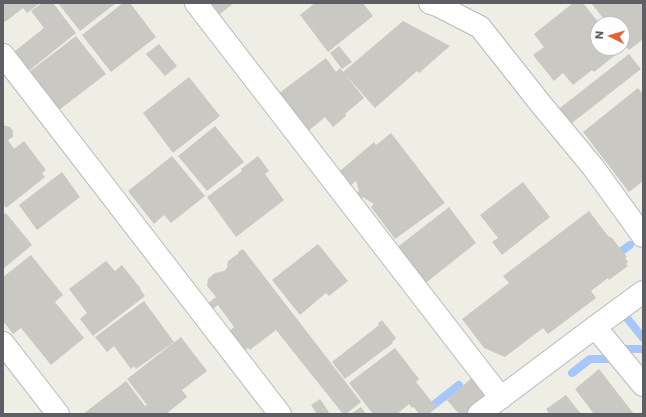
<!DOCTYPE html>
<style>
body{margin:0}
#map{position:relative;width:646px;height:417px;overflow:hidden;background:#eeeee5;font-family:Poppins,sans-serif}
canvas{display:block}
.frame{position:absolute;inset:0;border:4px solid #5d5f65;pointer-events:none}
.north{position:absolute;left:590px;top:16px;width:40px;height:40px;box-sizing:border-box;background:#fff;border:1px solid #bebfc1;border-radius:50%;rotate:275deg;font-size:11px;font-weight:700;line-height:16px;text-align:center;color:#5d5f65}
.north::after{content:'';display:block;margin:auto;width:14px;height:18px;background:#e36436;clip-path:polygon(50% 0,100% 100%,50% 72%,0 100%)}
</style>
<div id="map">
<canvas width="646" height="417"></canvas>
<div class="frame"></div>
<div class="north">N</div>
</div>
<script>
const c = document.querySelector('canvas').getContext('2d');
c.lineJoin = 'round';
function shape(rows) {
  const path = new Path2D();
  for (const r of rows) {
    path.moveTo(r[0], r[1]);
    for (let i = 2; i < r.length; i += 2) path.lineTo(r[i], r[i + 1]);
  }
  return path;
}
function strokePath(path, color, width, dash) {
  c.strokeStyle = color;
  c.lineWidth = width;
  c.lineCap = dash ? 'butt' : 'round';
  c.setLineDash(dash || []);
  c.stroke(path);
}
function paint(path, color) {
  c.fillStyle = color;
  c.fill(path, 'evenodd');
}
const stream = shape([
 [615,256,630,245],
 [627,318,643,338],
 [616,349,643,349],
 [572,373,590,359,617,359],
 [422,414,459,385]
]);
const building = shape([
 [3,3,40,3,27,13,23,8,5,22,3,20],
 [42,3,53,3,76,33,25,74,10,55,44,28,31,11],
 [58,3,116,3,80,31],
 [123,3,130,3,156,37,111,72,82,35],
 [211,3,234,3,220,14],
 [315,3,363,3,373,16,328,52,300,15],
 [573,3,583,3,599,23,601,21,603,24,598,24,598,48,624,48,594,72,592,70,573,85,563,73,554,81,533,55,544,47,534,34],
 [591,3,643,3,643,39,629,50,622,42,622,24,608,24],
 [403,21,450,46,419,73,417,71,375,108,343,72],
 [76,36,106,74,59,110,29,72],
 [159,44,177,66,165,76,146,54],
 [339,46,352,62,342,69,330,53],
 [629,54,641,69,563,130,551,115],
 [326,58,336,72,340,68,364,98,345,114,346,116,333,127,325,117,307,132,278,94],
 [189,77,220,116,173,153,143,113],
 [638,88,643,94,643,181,629,192,583,132],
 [3,125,10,127,13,131,13,137,8,140,14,149,24,141,46,170,42,173,45,177,6,208,3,204],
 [215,126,244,162,207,191,178,156],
 [391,133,445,203,395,239,371,207,374,204,372,203,363,197,357,203,352,197,359,191,356,181,351,185,340,171,374,142,376,145],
 [172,156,205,196,171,223,164,215,154,224,128,191],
 [258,156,269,171,265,174,284,200,236,237,207,197,242,171,241,169],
 [62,172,80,197,37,230,19,205],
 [523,182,550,217,502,255,492,242,498,238,480,215],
 [449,207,476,243,423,285,395,249],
 [589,211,608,236,612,238,627,257,625,258,628,262,626,264,628,266,609,280,608,278,591,291,596,298,548,334,543,328,505,357,484,348,462,319,509,283,503,276],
 [6,213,32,245,3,269,3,215],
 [318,244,348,281,329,296,326,293,300,315,272,280],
 [243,249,361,402,346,414,343,414,276,330,250,350,248,348,240,354,225,335,234,327,218,305,211,310,206,305,216,297,207,286,208,279,215,273,224,271,227,268,228,261,239,253,238,252],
 [31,255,63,295,55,302,84,338,51,365,21,328,13,334,3,321,3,277],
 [106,261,115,271,122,265,141,289,140,289,145,296,93,336,80,319,87,313,69,289],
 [144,301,174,342,136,369,134,366,131,369,114,346,107,352,95,337],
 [382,320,396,338,392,342,393,343,345,379,332,362,379,325,378,323],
 [181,337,207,371,182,390,187,397,166,414,83,414,126,381,145,406,147,405,127,379],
 [395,348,419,379,416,382,433,403,434,402,437,406,427,414,419,414,414,407,412,408,409,404,397,414,373,414,349,383],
 [599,369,634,414,594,414,575,389],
 [476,374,496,397,476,414,459,414,447,400],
 [566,395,581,414,549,414,546,409],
 [320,399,329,412,326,414,317,414,311,405],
 [361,407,366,414,351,414]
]);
const minor = shape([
 [196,3,501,398],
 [430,3,437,5,480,27,540,103,593,167,643,236],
 [3,55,280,414],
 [595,327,643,385],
 [3,343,58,414],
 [479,414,595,327,643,292]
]);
strokePath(stream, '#a7c7fc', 8);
paint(building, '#cac8c2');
strokePath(minor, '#b7b9be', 24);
strokePath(minor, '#fff', 22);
</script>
